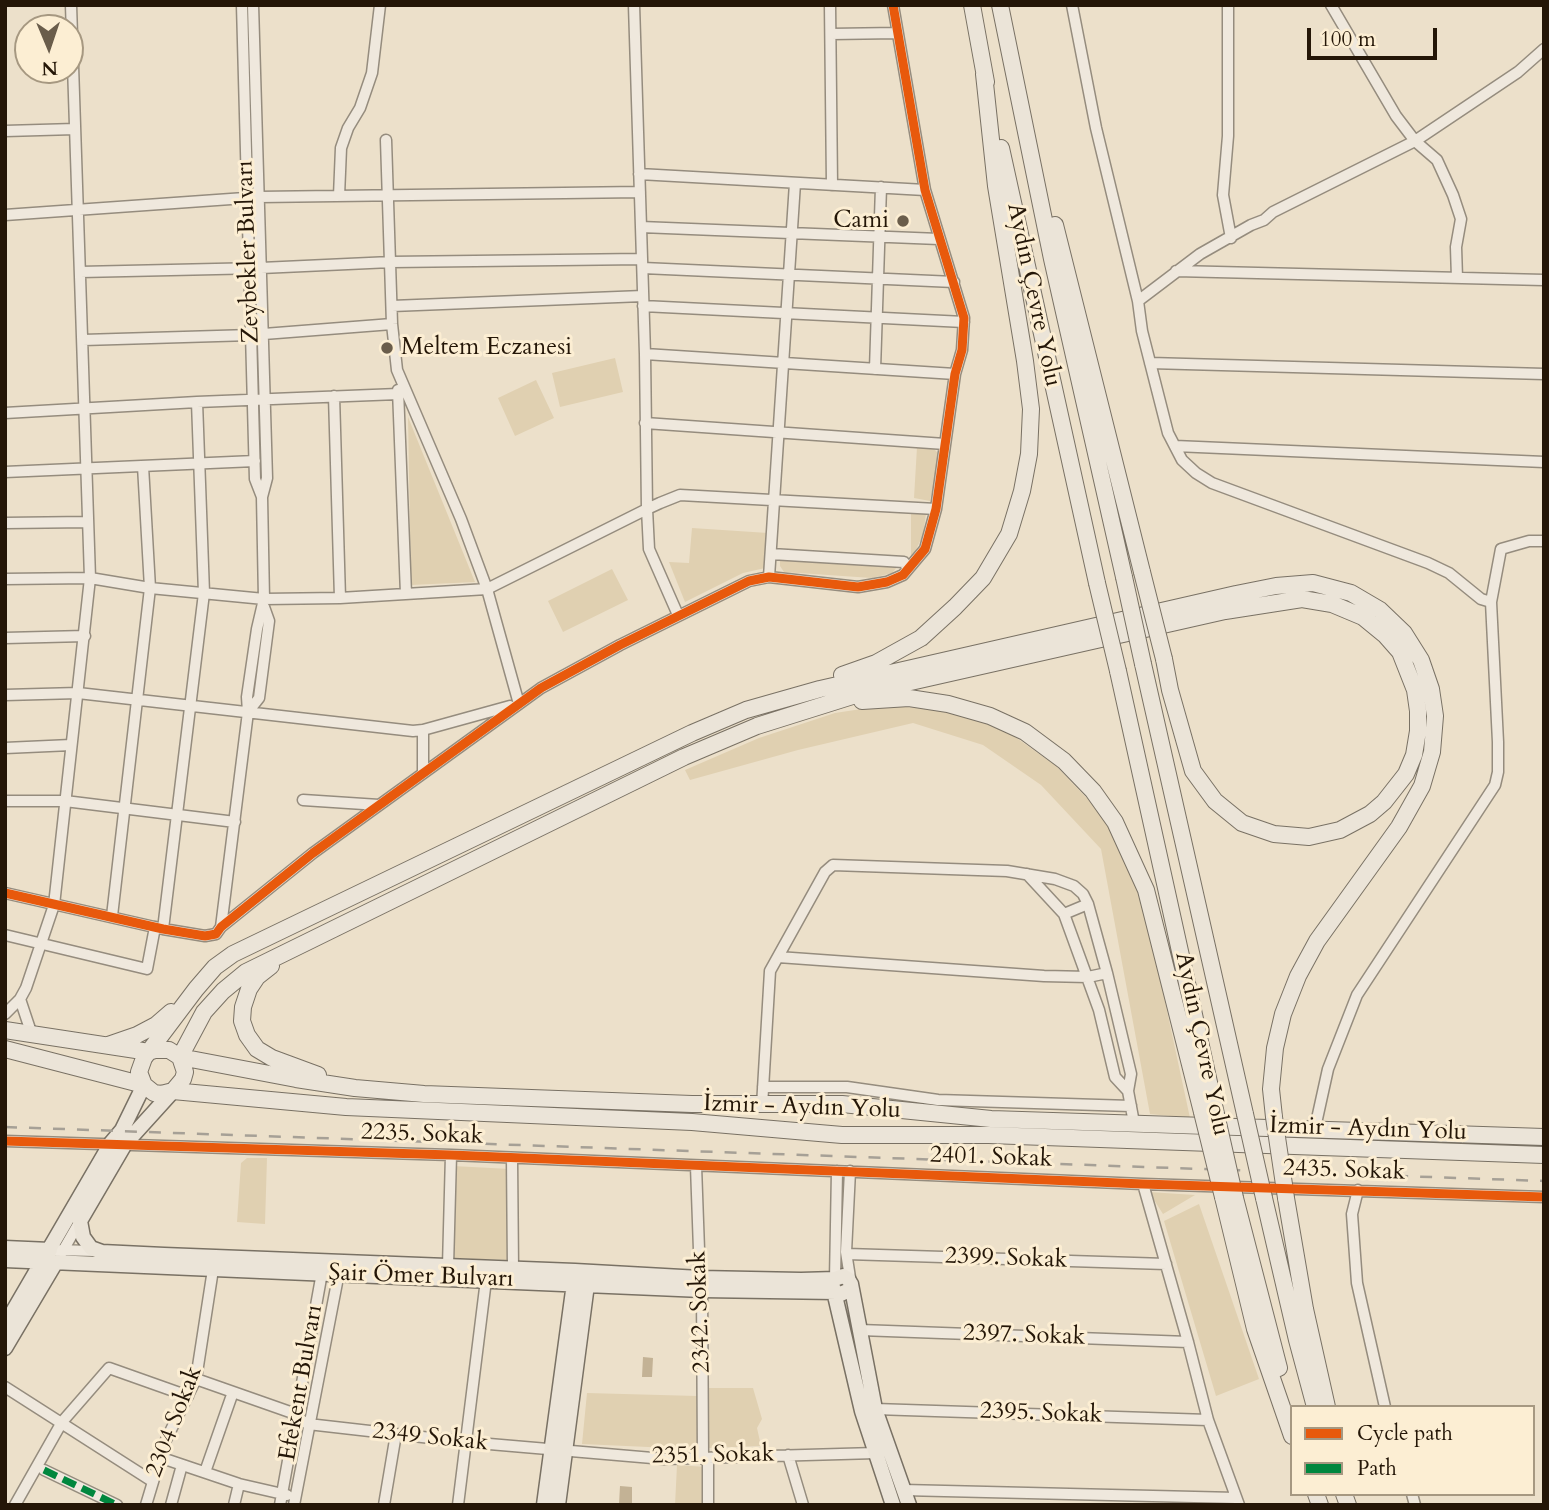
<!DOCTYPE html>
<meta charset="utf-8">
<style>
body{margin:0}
#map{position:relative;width:1549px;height:1510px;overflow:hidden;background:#ece0ca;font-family:Cardo,serif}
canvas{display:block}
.frame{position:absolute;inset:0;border:7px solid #241607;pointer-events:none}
.legend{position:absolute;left:1290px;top:1405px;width:245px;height:91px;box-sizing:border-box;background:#fceed3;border:2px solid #a69881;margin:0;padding:9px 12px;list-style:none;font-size:21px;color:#241607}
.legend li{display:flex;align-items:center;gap:14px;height:35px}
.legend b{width:35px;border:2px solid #a69881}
.north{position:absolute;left:14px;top:14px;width:70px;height:70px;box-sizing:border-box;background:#fceed3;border:2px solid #a69881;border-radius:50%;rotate:178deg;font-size:19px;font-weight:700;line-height:28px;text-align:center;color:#241607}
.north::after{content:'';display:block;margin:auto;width:24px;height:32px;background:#6a5d4b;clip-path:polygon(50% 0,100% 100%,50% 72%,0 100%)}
.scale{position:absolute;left:1307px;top:28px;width:130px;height:32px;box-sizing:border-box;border:4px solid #241607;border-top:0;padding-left:9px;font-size:21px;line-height:24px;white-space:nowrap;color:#241607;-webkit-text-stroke:5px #fceed3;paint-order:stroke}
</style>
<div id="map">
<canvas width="1549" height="1510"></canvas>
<div class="frame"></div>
<ul class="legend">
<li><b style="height:9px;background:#e8590c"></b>Cycle path</li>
<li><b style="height:9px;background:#00873e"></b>Path</li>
</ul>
<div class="north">N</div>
<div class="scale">100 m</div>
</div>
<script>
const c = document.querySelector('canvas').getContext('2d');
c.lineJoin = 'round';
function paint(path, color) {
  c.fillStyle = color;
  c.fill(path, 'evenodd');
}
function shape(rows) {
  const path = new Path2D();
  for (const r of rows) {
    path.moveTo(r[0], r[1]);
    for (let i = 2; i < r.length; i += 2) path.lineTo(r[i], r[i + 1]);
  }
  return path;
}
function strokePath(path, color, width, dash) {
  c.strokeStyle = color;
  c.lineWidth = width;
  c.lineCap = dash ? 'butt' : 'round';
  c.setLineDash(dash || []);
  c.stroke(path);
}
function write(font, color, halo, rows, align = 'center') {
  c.font = font + ' Cardo,serif';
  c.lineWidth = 6;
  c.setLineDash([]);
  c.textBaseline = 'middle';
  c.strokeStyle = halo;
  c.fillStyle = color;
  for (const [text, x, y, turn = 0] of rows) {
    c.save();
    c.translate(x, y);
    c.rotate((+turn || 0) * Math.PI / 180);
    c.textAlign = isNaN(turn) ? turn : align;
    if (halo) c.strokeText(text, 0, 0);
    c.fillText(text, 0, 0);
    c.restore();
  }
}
const green = shape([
 [615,358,623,392,560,407,552,373],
 [536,380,554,418,515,436,498,398],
 [408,417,475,582,411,585],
 [917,447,933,448,940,455,930,501,914,498],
 [911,513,926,514,923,535,911,560],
 [692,528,768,533,765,568,743,573,685,602,669,562,689,563],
 [780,556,899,565,892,573,872,578,784,572,780,566],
 [612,569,628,600,563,632,548,601],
 [888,705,961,713,1004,729,1056,766,1102,814,1121,847,1138,892,1158,969,1190,1118,1150,1114,1101,849,1041,785,983,745,913,723,798,750,690,780,685,770,759,738,835,713],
 [247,1158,267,1158,265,1224,237,1222,241,1163],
 [453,1166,510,1169,509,1260,450,1258],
 [1149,1192,1195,1195,1163,1214],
 [1199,1204,1259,1379,1216,1396,1164,1221],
 [708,1388,753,1388,762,1419,757,1428,761,1446,708,1448],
 [587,1393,697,1396,698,1443,692,1449,582,1444],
 [677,1465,706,1467,706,1505,675,1505]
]);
const water = shape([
 [643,1357,653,1358,652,1377,642,1377],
 [620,1486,632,1487,632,1505,619,1505]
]);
const minor = shape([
 [242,5,255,479,262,497],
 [830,5,832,185],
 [1072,5,1096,128,1138,301,1142,331,1168,433,1182,460,1196,473,1212,483,1428,563,1449,573,1481,599,1491,602,1498,742,1498,772,1495,785,1357,995,1328,1069,1315,1128],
 [1228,5,1228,136,1223,195,1231,238],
 [1331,5,1396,116,1415,141,1437,160,1453,195,1461,219,1456,247,1457,278],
 [831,34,897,33],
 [5,131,75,129],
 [386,140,392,324,397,370,461,519,487,589,519,704],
 [639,174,925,190],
 [339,196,341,148,348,128,360,108,372,73,380,5],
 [5,215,259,197,640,192],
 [641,227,939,239],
 [643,268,954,282],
 [1176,271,1544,280],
 [80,272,261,268,391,262,642,259],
 [1138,301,1200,254,1251,225,1264,220,1273,212,1415,141,1518,72,1544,49],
 [392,306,643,296],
 [643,306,964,322],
 [83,340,251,335,392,324],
 [645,354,955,374],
 [1150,363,1544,374],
 [875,369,881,187],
 [398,390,406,594],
 [334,396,340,598],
 [5,413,197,402,398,394],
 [645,423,945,444],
 [1175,446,1544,462],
 [5,472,255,461],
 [5,523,88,522],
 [771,554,904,562,908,569],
 [769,577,795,183],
 [5,579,90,578,150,588,264,599,340,598,487,589,647,509,645,354,634,5],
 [1491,602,1501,549,1529,541,1544,541],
 [678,615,649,549,647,509,660,503,680,495,936,509],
 [5,638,85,636],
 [5,695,78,693,413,731,423,730,510,706],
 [248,712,259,698,269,621,264,607],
 [423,730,423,773],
 [5,748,71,745],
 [303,800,379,805],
 [5,801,65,801,235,822],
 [1027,874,1064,914,1099,1010,1115,1077,1128,1091],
 [5,893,163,929,205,936,216,934,221,927,313,853,519,704,541,688,620,645,749,581,769,577,858,587,887,582,903,575,925,549,936,509,955,374,962,350,964,318,925,190,893,5],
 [1064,914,1088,904],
 [112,916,150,588,143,466],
 [221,927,248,712,247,697,257,629,264,599,262,497,267,478,253,5],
 [163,929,204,593,197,402],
 [5,935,147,969,155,927],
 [778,957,1044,976,1088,977,1107,973],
 [20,999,32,1035],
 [5,1014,20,999,26,988,54,905,90,578,71,5],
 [763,1087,847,1087,938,1100,1131,1106],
 [762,1106,770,971,825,872,833,865,1007,871,1055,879,1074,886,1083,894,1088,904,1107,973,1131,1074,1128,1091,1134,1123],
 [5,1141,451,1155,1143,1184,1544,1197],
 [512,1158,513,1269],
 [696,1166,700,1278,702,1290,703,1459],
 [850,1171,846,1252,851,1284],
 [1143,1184,1188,1342,1208,1420,1239,1505],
 [1358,1190,1352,1214,1357,1283,1385,1407],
 [50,1250,96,1251],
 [61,1254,80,1221],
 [847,1254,1166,1264],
 [448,1266,451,1155],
 [835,1279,837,1171],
 [860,1330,1188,1342],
 [196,1379,290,1412,297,1418,308,1424,466,1442,664,1459,876,1453],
 [5,1387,152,1481],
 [875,1409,1208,1420],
 [788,1455,803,1505],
 [159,1457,239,1484,287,1495],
 [708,1458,708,1505],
 [44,1470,117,1505],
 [205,1472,233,1392],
 [903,1490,1236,1498],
 [1412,1494,1415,1505],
 [15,1505,62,1422,109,1368,188,1396],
 [146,1505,165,1442,196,1379,214,1263],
 [171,1505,182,1465],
 [234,1505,239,1484],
 [280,1505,323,1267],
 [294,1505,340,1267],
 [384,1505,396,1434],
 [458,1505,486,1280]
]);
const major = shape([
 [173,1091,125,1144,80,1221,83,1237,91,1248,102,1252,164,1255,575,1271,700,1278,801,1280,835,1279,843,1276,848,1279,851,1284,875,1409,909,1505],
 [5,1248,50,1250],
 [5,1260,702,1290,836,1292,841,1294,849,1290,851,1284],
 [833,1287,862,1411,893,1505],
 [5,1325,111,1143,122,1130,144,1085],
 [5,1348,56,1262],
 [544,1505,575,1276],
 [558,1505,588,1277]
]);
const highway = shape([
 [972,5,986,82],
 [1000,5,1052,259,1124,577],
 [1001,148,1097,583],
 [1055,225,1142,572],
 [1143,664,1245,1114],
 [1118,671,1216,1114],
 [842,675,876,663,921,638,955,607,983,578,1009,534,1022,491,1029,454,1031,409,1025,361,996,186,984,74],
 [862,701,909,698,948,704,990,716,1025,732,1064,761,1093,791,1115,822,1146,890,1202,1112],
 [271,966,257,977,249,989,243,1007,242,1021,247,1035,257,1049,272,1058,318,1075],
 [5,1030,149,1052,155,1050,169,1050,180,1057,296,1079,355,1088,424,1094,692,1104,842,1104,991,1119,1544,1137],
 [108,1045,137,1035,156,1025,171,1012],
 [5,1049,144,1085,154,1093,161,1094,173,1091,346,1107,692,1122,842,1135,989,1135,1544,1155],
 [180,1057,204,1012,223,991,246,972,684,757,757,726,862,693,1225,611,1302,599,1332,604,1363,617,1385,635,1400,652,1415,690,1418,711,1418,731,1414,755,1406,774,1384,802,1370,814,1340,830,1309,837,1274,834,1242,823,1215,801,1193,771,1170,690,1164,659],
 [144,1085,139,1072,144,1058,196,989,215,967,233,954,692,733,746,710,820,689,1236,594,1276,586,1313,583,1351,593,1380,610,1404,633,1421,660,1431,689,1435,716,1432,752,1422,786,1399,827,1317,941,1298,976,1283,1014,1275,1048,1271,1089,1274,1117],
 [173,1091,183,1079,185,1072,180,1057],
 [1223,1197,1255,1329,1292,1436],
 [1235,1198,1279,1368],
 [1264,1198,1297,1340,1315,1407],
 [1286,1198,1305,1309,1327,1407],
 [1316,1494,1320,1505],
 [1344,1494,1348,1505]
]);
const rail = shape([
 [5,1127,1544,1181]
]);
const highwayBridge = shape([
 [1142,572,1164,659],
 [1124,577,1143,664],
 [1097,583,1118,671],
 [1202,1112,1223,1197],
 [1216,1114,1235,1198],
 [1245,1114,1264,1198],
 [1274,1117,1286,1198]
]);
const quiet = shape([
 [44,1470,117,1505]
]);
const cycleway = shape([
 [5,893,163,929,205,936,216,934,221,927,313,853,519,704,541,688,620,645,749,581,769,577,858,587,887,582,903,575,925,549,936,509,955,374,962,350,964,318,925,190,893,5],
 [5,1141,451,1155,1143,1184,1544,1197]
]);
const markers = [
 [903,221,7,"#6a5d4b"],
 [387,348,7,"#6a5d4b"]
];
const poiNames = [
 ["Cami",889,221],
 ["Meltem Eczanesi",401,348,"left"]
];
const streetNames = [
 ["Zeybekler Bulvarı",249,252,-92],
 ["Aydın Çevre Yolu",1033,295,78],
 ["Aydın Çevre Yolu",1201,1044,78],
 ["İzmir - Aydın Yolu",802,1108,2],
 ["İzmir - Aydın Yolu",1368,1130,2],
 ["2235. Sokak",422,1135,2],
 ["2401. Sokak",991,1158,2],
 ["2435. Sokak",1344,1171,2],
 ["2399. Sokak",1006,1259,2],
 ["Şair Ömer Bulvarı",421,1277,2],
 ["2342. Sokak",701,1312,-92],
 ["2397. Sokak",1024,1336,2],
 ["Efekent Bulvarı",302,1383,-80],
 ["2395. Sokak",1041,1414,2],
 ["2304 Sokak",175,1422,-69],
 ["2349 Sokak",430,1438,6],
 ["2351. Sokak",713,1456,-1]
];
paint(green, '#e0d0b1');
paint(water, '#c3b295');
strokePath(minor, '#958c7e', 13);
strokePath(major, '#797164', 17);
strokePath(highway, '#797164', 18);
strokePath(minor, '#efe8dd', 10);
strokePath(major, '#ebe4d8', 14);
strokePath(highway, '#ebe4d8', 16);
strokePath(rail, '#a6a096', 2.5, [12, 12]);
strokePath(highwayBridge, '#797164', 18, []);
strokePath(highwayBridge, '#ebe4d8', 16);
strokePath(quiet, '#00873e', 7, [14, 7]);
strokePath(cycleway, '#e8590c', 9);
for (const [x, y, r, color] of markers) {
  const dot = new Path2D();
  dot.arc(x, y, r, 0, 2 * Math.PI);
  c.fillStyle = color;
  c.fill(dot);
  strokePath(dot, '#fceed3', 2.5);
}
write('24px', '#241607', '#fceed3', poiNames, 'right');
write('24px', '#241607', '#fceed3', streetNames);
</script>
